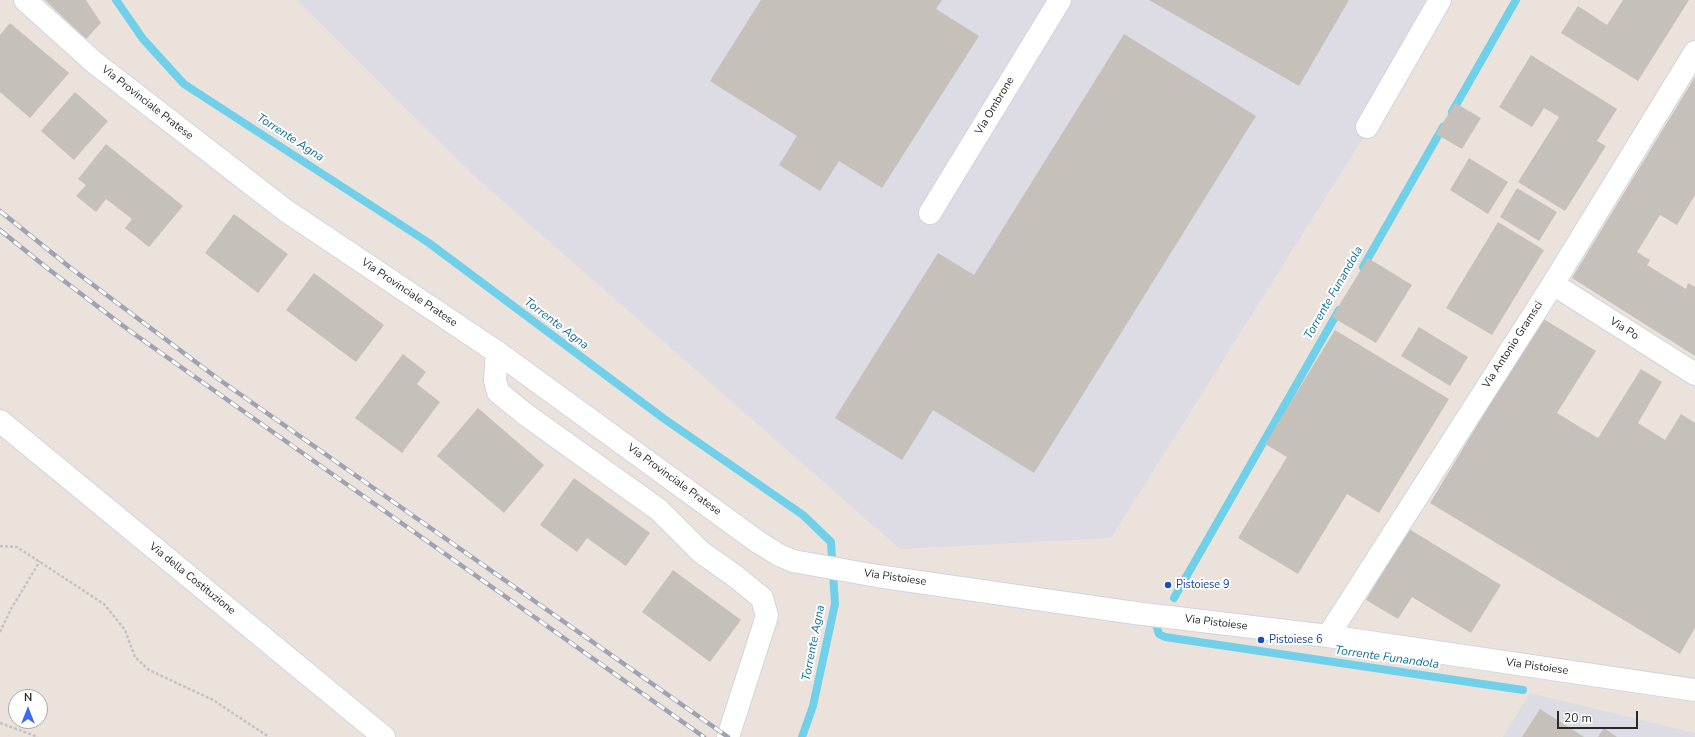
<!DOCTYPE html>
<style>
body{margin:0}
#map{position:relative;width:1695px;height:737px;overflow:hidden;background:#ebe3db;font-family:"Nunito Sans",sans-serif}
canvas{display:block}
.north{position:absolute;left:8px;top:689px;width:40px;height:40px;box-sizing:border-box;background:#fff;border:1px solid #a9a9a9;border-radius:50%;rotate:0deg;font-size:11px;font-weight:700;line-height:16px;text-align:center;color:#292929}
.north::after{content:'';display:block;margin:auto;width:14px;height:18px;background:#3e6af4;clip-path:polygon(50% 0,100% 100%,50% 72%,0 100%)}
.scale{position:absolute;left:1557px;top:711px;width:81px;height:18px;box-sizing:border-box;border:2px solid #292929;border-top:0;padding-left:5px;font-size:12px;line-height:14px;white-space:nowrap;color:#292929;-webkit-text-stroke:3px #fff;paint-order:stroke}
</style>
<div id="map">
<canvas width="1695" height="737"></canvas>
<div class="north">N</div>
<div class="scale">20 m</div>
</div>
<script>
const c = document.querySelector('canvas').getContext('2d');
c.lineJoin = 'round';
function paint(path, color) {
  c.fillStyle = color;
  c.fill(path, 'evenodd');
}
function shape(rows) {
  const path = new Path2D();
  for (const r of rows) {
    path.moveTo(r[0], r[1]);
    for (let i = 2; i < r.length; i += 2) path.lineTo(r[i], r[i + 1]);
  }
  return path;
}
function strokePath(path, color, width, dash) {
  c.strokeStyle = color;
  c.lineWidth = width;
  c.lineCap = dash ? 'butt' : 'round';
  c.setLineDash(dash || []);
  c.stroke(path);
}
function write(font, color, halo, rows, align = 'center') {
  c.font = font + ' "Nunito Sans",sans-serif';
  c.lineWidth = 4;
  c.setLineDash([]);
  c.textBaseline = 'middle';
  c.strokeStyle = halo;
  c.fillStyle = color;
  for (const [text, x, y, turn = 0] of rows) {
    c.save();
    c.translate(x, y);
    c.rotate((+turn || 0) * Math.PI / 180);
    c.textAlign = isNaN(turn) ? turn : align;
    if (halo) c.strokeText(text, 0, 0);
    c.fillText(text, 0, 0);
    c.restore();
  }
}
const industrial = shape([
 [297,0,1450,0,1111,538,900,549,472,174],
 [1530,693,1695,733,1695,737,1503,737]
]);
const stream = shape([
 [116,0,143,39,184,84,429,243,663,418,803,515,831,542,835,604,813,706,802,737],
 [1452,112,1516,0],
 [1363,267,1443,127],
 [1174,598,1339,310],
 [1157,628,1159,634,1165,637,1523,690]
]);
const building = shape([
 [45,0,86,0,101,23,86,39],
 [761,0,942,0,936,9,979,36,882,188,839,161,820,191,779,165,797,136,710,81],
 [1149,0,1349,0,1299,86],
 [1623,0,1689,0,1638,81,1561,33,1578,6,1607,25],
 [10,23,69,73,30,118,0,92,0,35],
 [1124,34,1256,116,1034,473,933,410,902,460,835,418,938,253,974,275],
 [1531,55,1617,109,1597,141,1606,146,1565,211,1518,182,1559,117,1544,108,1532,127,1499,107],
 [1695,77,1695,195,1677,225,1660,215,1637,252,1650,260,1647,265,1686,289,1688,283,1695,287,1695,356,1572,278],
 [75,92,108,121,74,160,41,131],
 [1455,103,1481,118,1462,149,1436,134],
 [106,144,183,206,149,247,125,228,132,219,106,199,96,212,76,196,86,185,78,179],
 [1469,158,1508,182,1488,214,1450,190],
 [1517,188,1557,212,1539,241,1500,217],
 [234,214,288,254,258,293,205,253],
 [1498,222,1544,250,1492,335,1446,308],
 [1368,258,1412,285,1376,343,1332,317],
 [314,273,384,325,356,362,286,310],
 [1542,318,1596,351,1557,413,1598,438,1641,369,1662,382,1638,423,1665,440,1681,414,1695,423,1695,628,1680,654,1430,503],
 [1419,327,1468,357,1450,386,1401,356],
 [1335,330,1449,399,1379,513,1347,494,1298,574,1238,538,1287,457,1265,444],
 [403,354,426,372,417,384,440,402,402,453,355,418],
 [478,408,544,465,504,513,437,456],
 [574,478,650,533,626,566,587,538,577,552,540,525],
 [1409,529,1501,585,1471,633,1412,597,1398,619,1366,600],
 [673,570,741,620,710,662,642,612],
 [1540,709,1584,737,1522,737],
 [1604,728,1617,737,1598,737]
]);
const path = shape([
 [0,546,17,547,104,604,125,630,135,657,149,670,213,700,269,737],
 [0,632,11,609,40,561],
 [0,723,38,737]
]);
const minor = shape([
 [1367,127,1440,0],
 [930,213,1060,0],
 [1553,284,1695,374],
 [497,352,495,380,498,392,525,414,659,510,701,552,735,576,762,598,767,616,728,737],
 [1328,636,1553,284,1695,52]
]);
const tertiary = shape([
 [25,0,95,63,285,210,497,352,758,542,779,555,793,561,877,576,1135,613,1328,636,1695,690]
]);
const secondary = shape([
 [0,421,384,737]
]);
const rail = shape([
 [0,211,72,269,217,378,728,737],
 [0,230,47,268,130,331,704,737]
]);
const markers = [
 [1168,585,4,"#1a4fb4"],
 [1261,640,4,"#1a4fb4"]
];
const streetNames = [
 ["Via Provinciale Pratese",147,103,38],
 ["Via Ombrone",995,106,-59],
 ["Via Provinciale Pratese",409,293,34],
 ["Via Po",1624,329,32],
 ["Via Antonio Gramsci",1513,345,-57],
 ["Via Provinciale Pratese",674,480,36],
 ["Via Pistoiese",895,578,8],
 ["Via della Costituzione",192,579,39],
 ["Via Pistoiese",1216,623,7],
 ["Via Pistoiese",1537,667,8]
];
const transitNames = [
 ["Pistoiese 9",1176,585],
 ["Pistoiese 6",1269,640]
];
const waterNames = [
 ["Torrente Agna",290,138,33],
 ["Torrente Funandola",1334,293,-60],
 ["Torrente Agna",556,324,37],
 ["Torrente Agna",814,643,-79],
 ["Torrente Funandola",1387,658,8]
];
paint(industrial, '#dddbe3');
strokePath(stream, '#70d0ea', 8);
paint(building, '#c6c0ba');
strokePath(minor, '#d0d4e1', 24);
strokePath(tertiary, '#d0d4e1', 24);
strokePath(secondary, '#d0d4e1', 24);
strokePath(path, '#c3c3c3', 2.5, [3, 2]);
strokePath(minor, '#fff', 22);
strokePath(tertiary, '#fff', 22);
strokePath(secondary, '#fff', 22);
strokePath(rail, '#9ea2b3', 4.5);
strokePath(rail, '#fff', 3, [9]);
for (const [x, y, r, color] of markers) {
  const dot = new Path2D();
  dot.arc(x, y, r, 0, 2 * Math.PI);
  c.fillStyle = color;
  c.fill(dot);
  strokePath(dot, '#fff', 1.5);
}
write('11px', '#292929', '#fff', streetNames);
write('11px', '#164399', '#fff', transitNames, 'left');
write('italic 12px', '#116e94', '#fff', waterNames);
</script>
